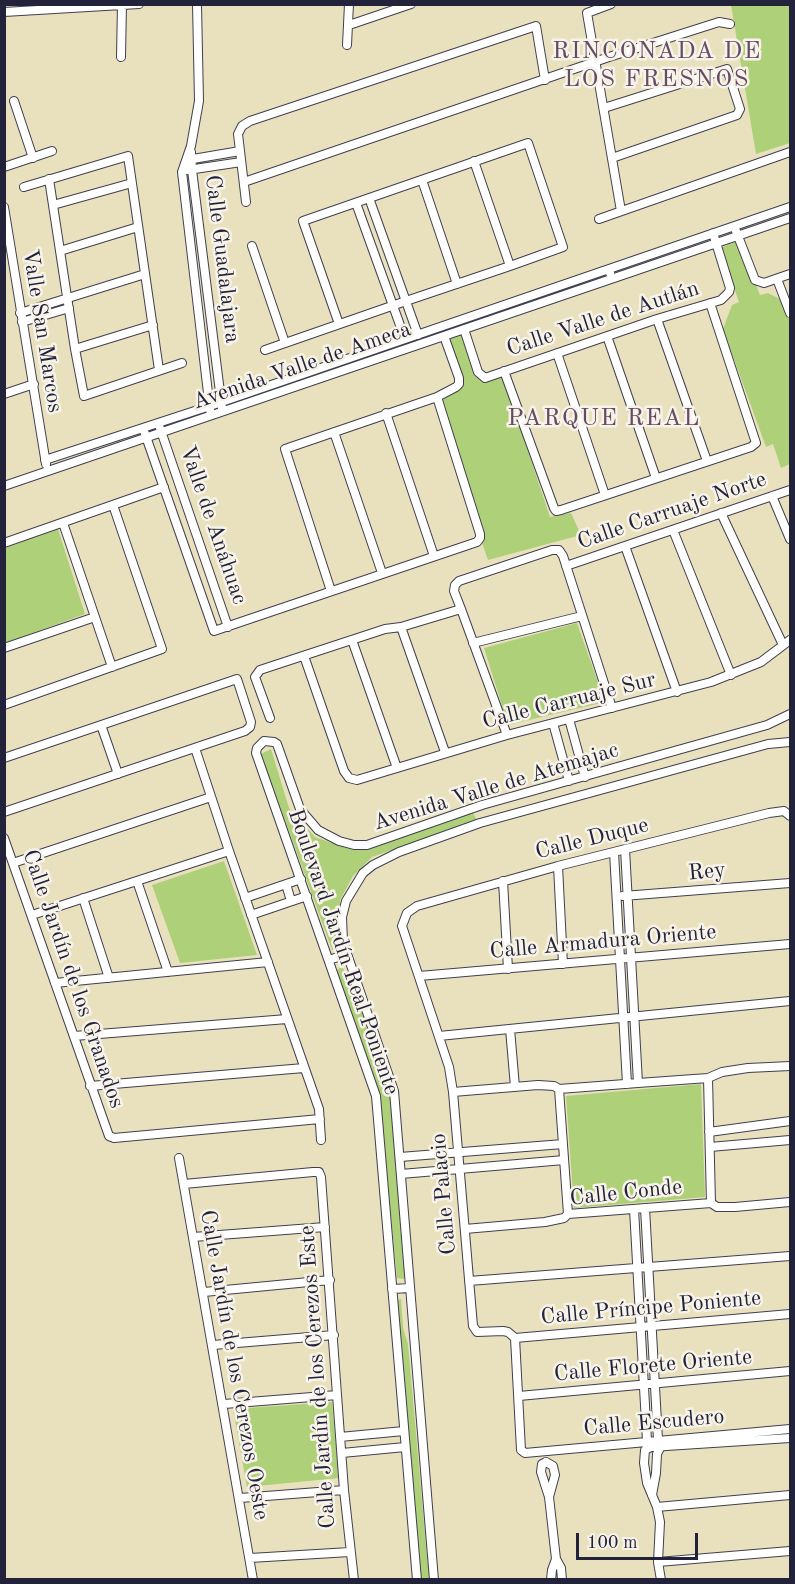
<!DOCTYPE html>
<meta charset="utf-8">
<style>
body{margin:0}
#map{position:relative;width:795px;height:1584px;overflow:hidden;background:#e9e1be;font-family:"Old Standard TT",serif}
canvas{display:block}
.frame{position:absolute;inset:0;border:6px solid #22223b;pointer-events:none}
.scale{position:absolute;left:576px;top:1533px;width:122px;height:27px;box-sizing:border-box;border:3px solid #22223b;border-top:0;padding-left:8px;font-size:18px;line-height:21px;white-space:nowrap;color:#22223b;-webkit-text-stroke:4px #f7f3e8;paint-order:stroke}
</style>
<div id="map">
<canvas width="795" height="1584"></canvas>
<div class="frame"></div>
<div class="scale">100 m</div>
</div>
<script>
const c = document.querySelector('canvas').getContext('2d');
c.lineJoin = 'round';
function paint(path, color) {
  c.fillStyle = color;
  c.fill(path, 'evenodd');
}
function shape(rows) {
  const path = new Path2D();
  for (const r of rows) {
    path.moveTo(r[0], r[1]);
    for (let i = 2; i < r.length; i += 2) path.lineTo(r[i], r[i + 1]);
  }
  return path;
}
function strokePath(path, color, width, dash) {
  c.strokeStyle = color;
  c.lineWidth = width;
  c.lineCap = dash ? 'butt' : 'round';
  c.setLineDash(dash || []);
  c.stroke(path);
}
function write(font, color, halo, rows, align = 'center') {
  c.font = font + ' "Old Standard TT",serif';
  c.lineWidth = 5;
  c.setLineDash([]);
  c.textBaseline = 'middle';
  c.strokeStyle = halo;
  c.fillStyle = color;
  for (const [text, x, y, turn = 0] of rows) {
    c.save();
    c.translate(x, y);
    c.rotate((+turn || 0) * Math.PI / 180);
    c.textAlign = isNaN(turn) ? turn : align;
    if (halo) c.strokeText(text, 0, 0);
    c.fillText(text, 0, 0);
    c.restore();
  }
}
const green = shape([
 [731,5,790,5,790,143,756,154],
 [738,241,760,295,768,293,786,302,790,316,790,464,781,468,773,444,766,447,723,329,732,305,739,302,720,248],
 [463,333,476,373,503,376,550,517,571,513,581,535,488,560,482,543,484,538,443,400,457,391,462,384,448,339],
 [58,529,85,614,5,643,5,548],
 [577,623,605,702,508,725,484,648],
 [271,749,289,808,315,837,352,850,374,847,472,811,477,820,372,857,353,876,340,900,338,950,332,950,261,754],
 [224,861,257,955,180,963,152,885],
 [342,966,364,1014,390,1091,405,1279,397,1278,379,1093,336,971],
 [701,1084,705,1197,574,1208,566,1096],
 [401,1299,403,1328,408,1344,429,1579,420,1579,395,1301],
 [332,1402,339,1478,247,1487,233,1409]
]);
const street = shape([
 [197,4,199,101,191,146,182,172,210,410],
 [611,4,587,13,621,211],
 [4,12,139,4],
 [349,25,411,4],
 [347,45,349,4],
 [121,57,122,4],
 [14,101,33,158],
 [604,108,727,69,740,109,737,115,612,158],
 [191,152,192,170,222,408],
 [187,160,240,151],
 [474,161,510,266],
 [4,167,52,151],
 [188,170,241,162],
 [49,179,75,349,84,396,182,363],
 [422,180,457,284],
 [244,182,609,57,719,22,730,24],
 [24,187,128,156,159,370],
 [369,198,418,335],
 [246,202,238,134,242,126,250,121,536,26,545,80],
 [356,203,405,339],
 [53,205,132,183],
 [4,207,46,464],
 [599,219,790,152],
 [736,231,755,280,764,283,790,274],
 [252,246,285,343],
 [60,251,138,227],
 [610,273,609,269,790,207],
 [777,279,790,313],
 [20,313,145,274],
 [657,319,707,461],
 [22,322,69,308],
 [464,329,478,372,485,378,657,319,721,300,729,292,730,288,713,233],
 [607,336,656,478],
 [75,349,153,325],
 [265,350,406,301,510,266,563,247,528,143,303,221,339,324],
 [557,353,605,495],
 [504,371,554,508,556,511,561,510,751,447,756,443,710,303],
 [4,394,34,384],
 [386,413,434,556],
 [143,428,214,631,477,542,480,538,480,534,437,397],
 [160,428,228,627],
 [334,432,382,573],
 [45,460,210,406,609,269],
 [4,486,790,218],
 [772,496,790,539],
 [721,513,783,645],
 [63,523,112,667],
 [673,530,731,675],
 [4,543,164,487],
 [625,546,677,692],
 [566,566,790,490],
 [331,591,285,449,437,397,456,387,459,384,459,378,444,336],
 [401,627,445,752],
 [352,640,397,768],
 [473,643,582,616],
 [4,648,95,617],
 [304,656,344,771,349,778,357,780,507,735,711,682,761,662,790,640],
 [4,705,162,649,113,505],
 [270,718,255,677,260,670,385,629,401,627,461,609],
 [569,719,585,777],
 [553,723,569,781],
 [101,725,118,774],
 [507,735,461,609,454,591,455,585,459,581,552,550,559,550,563,556,612,708],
 [195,748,229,851,319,1109,321,1140],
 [4,758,237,679,251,722,250,727,245,731,4,812],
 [790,816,784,811,769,813,558,866,417,906,407,913,402,926,449,1067,453,1092,473,1326,477,1332,503,1331,508,1332,515,1338,521,1450,525,1453,790,1429],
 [4,838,109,1136,114,1138,320,1119],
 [625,849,638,1083],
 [614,852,627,1084],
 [13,863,211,797],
 [558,866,563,964],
 [137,881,168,972],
 [503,881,508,969],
 [286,884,291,901],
 [623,896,790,883],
 [83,898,109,978],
 [245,898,301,879],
 [32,915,229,851],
 [251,915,307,896],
 [329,960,347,954],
 [419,976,790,944],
 [55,983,268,962],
 [510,1029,515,1087],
 [74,1036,287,1019],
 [439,1036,790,1001],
 [708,1078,711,1203],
 [90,1086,304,1068],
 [559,1089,568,1214],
 [453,1092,538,1085,554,1086,559,1089,638,1083,708,1078,722,1072,748,1068,790,1066],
 [709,1132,790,1121],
 [710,1147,790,1140],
 [400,1157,563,1144],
 [179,1158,253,1580],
 [401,1174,564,1160],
 [184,1184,313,1172,319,1172,321,1177,344,1490,354,1580],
 [645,1208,658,1440],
 [634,1209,647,1441],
 [465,1229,545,1222,564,1218,568,1214,711,1203,717,1207,735,1207,790,1202],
 [193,1237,325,1227],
 [469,1281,790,1256],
 [392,1289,410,1288],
 [204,1292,330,1280],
 [515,1338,790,1314],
 [213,1345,334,1335],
 [519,1396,790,1371],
 [224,1404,337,1395],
 [340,1437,404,1431],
 [342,1453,405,1447],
 [546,1462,553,1466,555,1475,549,1497,541,1472,542,1464,546,1462],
 [652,1495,656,1473,657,1454,661,1446],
 [549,1497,556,1559,561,1568,562,1580],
 [240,1498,344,1490],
 [657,1507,790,1495],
 [250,1558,350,1552],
 [658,1562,790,1551],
 [417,1580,376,1096,256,753,257,748,264,741,274,742,277,744,300,809,318,830,339,841,354,845,367,845,482,805,767,725,790,714],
 [434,1580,394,1091,343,942,342,917,346,901,363,873,373,865,399,852,480,823,768,744,790,742],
 [551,1580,552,1570,556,1559],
 [661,1580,658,1562,660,1522,657,1507,647,1483,644,1463,645,1450,651,1447,790,1438]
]);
const streetNames = [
 ["Calle Guadalajara",222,259,83],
 ["Calle Valle de Autlán",603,319,-18],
 ["Valle San Marcos",42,331,81],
 ["Avenida Valle de Ameca",302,366,-19],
 ["Calle Carruaje Norte",672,511,-19],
 ["Valle de Anáhuac",213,525,71],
 ["Calle Carruaje Sur",569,701,-14],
 ["Avenida Valle de Atemajac",496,787,-17],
 ["Calle Duque",592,839,-14],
 ["Rey",707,872,-5],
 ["Calle Armadura Oriente",603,942,-5],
 ["Boulevard Jardín Real Poniente",343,952,71],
 ["Calle Jardín de los Granados",73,979,71],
 ["Calle Conde",626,1193,-6],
 ["Calle Palacio",444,1194,-95],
 ["Calle Príncipe Poniente",651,1308,-5],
 ["Calle Jardín de los Cerezos Oeste",234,1365,80],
 ["Calle Florete Oriente",653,1366,-5],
 ["Calle Jardín de los Cerezos Este",318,1377,-94],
 ["Calle Escudero",654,1423,-5]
];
const neighbourhoodNames = [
 ["RINCONADA DE",657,52],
 ["LOS FRESNOS",657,80],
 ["PARQUE REAL",604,419]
];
paint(green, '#aed078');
strokePath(street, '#403f4f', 10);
strokePath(street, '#fff', 8);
write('22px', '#22223b', '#f7f3e8', streetNames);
c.letterSpacing = '1.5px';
write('24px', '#664b65', '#f7f3e8', neighbourhoodNames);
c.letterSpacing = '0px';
</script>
